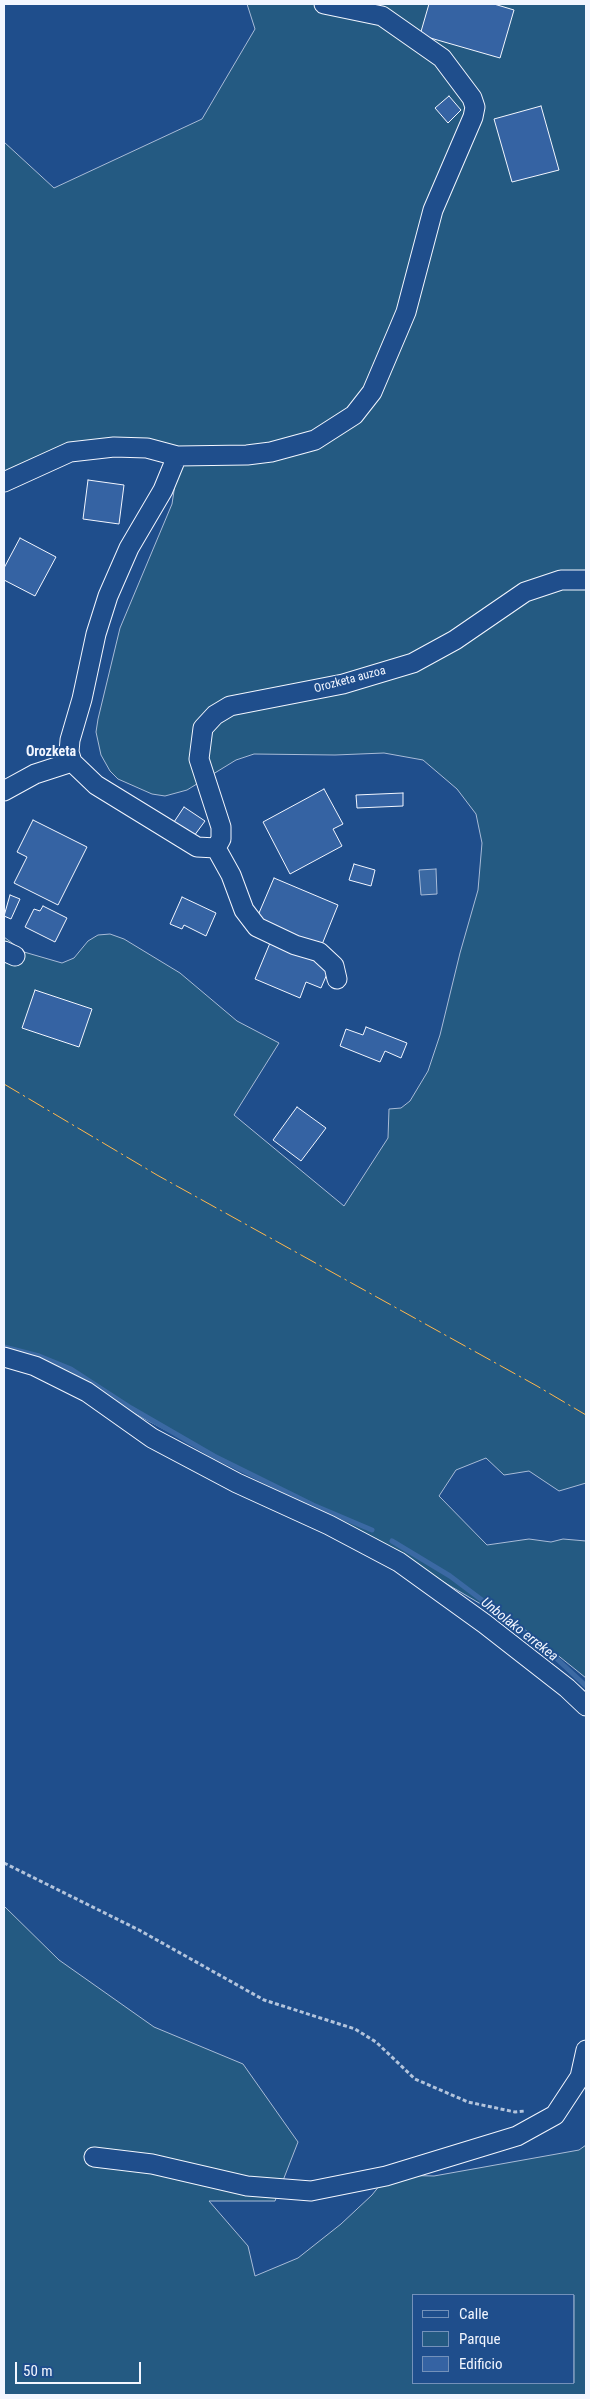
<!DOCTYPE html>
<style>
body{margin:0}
#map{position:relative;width:590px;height:2399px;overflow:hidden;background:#1f4e8c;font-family:"Roboto Condensed",sans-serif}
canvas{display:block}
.frame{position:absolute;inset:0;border:5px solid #f2f6ff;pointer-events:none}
.legend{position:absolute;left:412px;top:2294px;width:162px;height:90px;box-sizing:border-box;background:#1f4e8c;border:1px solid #7391ba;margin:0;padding:6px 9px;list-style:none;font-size:15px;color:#f2f6ff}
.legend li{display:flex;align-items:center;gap:10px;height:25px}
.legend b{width:25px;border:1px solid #7391ba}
.scale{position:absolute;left:15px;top:2362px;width:126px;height:22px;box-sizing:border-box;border:2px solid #f2f6ff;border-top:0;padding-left:6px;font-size:15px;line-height:18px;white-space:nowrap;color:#f2f6ff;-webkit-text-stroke:4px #1f4e8c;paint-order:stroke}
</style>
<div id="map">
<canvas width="590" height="2399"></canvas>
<div class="frame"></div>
<ul class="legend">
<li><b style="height:6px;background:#1f4e8c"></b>Calle</li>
<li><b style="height:14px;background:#245a82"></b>Parque</li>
<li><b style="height:14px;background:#3563a3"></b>Edificio</li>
</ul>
<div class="scale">50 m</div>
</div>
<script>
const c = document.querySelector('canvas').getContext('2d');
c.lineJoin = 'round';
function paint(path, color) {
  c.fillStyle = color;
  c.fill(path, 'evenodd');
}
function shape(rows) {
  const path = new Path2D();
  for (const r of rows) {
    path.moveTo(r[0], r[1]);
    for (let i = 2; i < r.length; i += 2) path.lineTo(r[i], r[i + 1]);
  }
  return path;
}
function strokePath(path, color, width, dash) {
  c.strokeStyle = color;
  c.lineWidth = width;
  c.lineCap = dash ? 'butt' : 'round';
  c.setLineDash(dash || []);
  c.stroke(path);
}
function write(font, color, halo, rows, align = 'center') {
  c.font = font + ' "Roboto Condensed",sans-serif';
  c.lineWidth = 4;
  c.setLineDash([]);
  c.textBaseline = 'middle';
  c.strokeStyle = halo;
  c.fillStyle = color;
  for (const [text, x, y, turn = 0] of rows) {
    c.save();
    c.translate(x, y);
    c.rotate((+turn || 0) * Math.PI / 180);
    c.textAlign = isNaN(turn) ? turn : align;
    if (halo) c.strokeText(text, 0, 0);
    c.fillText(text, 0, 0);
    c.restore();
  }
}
const green = shape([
 [247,4,586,4,586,1483,559,1491,529,1471,504,1475,486,1458,456,1470,439,1496,487,1545,529,1539,551,1542,563,1539,586,1541,586,1678,530,1633,350,1527,126,1409,4,1354,4,937,24,952,62,963,74,958,88,941,98,935,110,934,124,939,180,973,237,1021,279,1043,234,1115,344,1206,388,1138,389,1109,401,1108,410,1101,428,1071,440,1035,460,953,478,890,482,843,476,814,457,789,423,760,384,753,335,755,254,754,236,760,187,790,165,796,152,794,118,779,110,771,101,755,96,732,98,719,120,628,172,504,180,451,92,452,4,486,4,142,54,188,202,119,255,29,247,4],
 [4,1906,59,1960,154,2027,243,2064,298,2142,275,2201,209,2201,248,2246,255,2276,298,2258,341,2224,372,2195,388,2175,434,2176,579,2150,586,2145,586,2395,4,2395,4,1906],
 [414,2295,574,2295,574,2383,414,2383,414,2295]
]);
const water = shape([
 [436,869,437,894,421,895,419,870,436,869]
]);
const stream = shape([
 [4,1347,39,1356,71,1369,131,1408,214,1456,313,1505,372,1530],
 [392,1541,450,1576,543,1646,586,1686]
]);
const building = shape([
 [429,4,494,4,514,10,500,58,420,35,429,4],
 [449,96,461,110,448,123,435,108,449,96],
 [541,106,559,170,512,182,494,119,541,106],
 [88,480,124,485,119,524,83,519,88,480],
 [20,538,56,557,35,596,4,580,4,568,20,538],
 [324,789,343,824,333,829,342,846,290,874,263,822,324,789],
 [403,793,403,806,357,808,356,795,403,793],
 [184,807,205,821,194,836,174,822,184,807],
 [33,820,87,847,58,905,14,883,27,857,17,852,33,820],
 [354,864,375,870,371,886,349,880,354,864],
 [274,878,338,905,321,947,256,920,274,878],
 [10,895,20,899,11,919,4,916,10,895],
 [182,897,216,913,206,936,184,925,182,929,170,924,182,897],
 [43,906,67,918,55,942,25,927,34,909,40,911,43,906],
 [270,943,330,967,321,988,306,982,300,998,255,979,270,943],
 [35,990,92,1009,79,1047,22,1028,35,990],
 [366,1027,407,1043,401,1058,385,1051,380,1062,340,1046,346,1029,363,1035,366,1027],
 [297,1107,326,1128,301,1161,273,1140,297,1107]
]);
const path = shape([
 [4,1863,139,1930,264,2000,355,2029,376,2042,415,2079,468,2102,515,2112,525,2111]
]);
const minor = shape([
 [177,456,247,455,271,452,315,440,354,415,372,392,398,331,406,312,433,210,473,117,475,107,472,98,442,58,382,16,324,4],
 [4,482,70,452,114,447,147,448,177,456,163,490,129,548,108,596,96,634,82,699,70,740,69,752,72,762,96,785,197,847,216,848,221,839,221,827,199,759,203,728,215,715,230,706,343,684,413,663,455,640,525,592,561,580,586,580],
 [4,791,35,774,72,762],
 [216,848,231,875,244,910,257,927,295,945,319,952,334,966,337,979],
 [4,951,15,956],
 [4,1357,35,1366,87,1392,152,1438,237,1483,329,1525,399,1562,485,1624,567,1688,586,1706],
 [94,2157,152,2164,247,2186,311,2191,386,2176,517,2136,555,2115,580,2077,586,2050]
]);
const power = shape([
 [4,1084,157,1175,537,1386,586,1415]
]);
const streetNames = [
 ["Orozketa auzoa",350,680,-15]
];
const neighbourhoodNames = [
 ["Orozketa",51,752]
];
const waterNames = [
 ["Unbolako errekea",519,1630,38]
];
paint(green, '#245a82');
strokePath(green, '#a8bbd7', 1);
paint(water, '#3b69a3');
strokePath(water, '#a8bbd7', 1);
strokePath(stream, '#3b69a3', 5);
paint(building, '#3563a3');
strokePath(building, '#f2f6ff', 1);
strokePath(minor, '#f2f6ff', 21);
strokePath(path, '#b3c4dc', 3, [4, 2.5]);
strokePath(minor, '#1f4e8c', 19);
strokePath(power, '#ffb74d', 1, [18, 4, 2.5, 4]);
write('12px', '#f2f6ff', '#1f4e8c', streetNames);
write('bold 14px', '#f2f6ff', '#1f4e8c', neighbourhoodNames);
write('italic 14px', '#f2f6ff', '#1f4e8c', waterNames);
</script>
